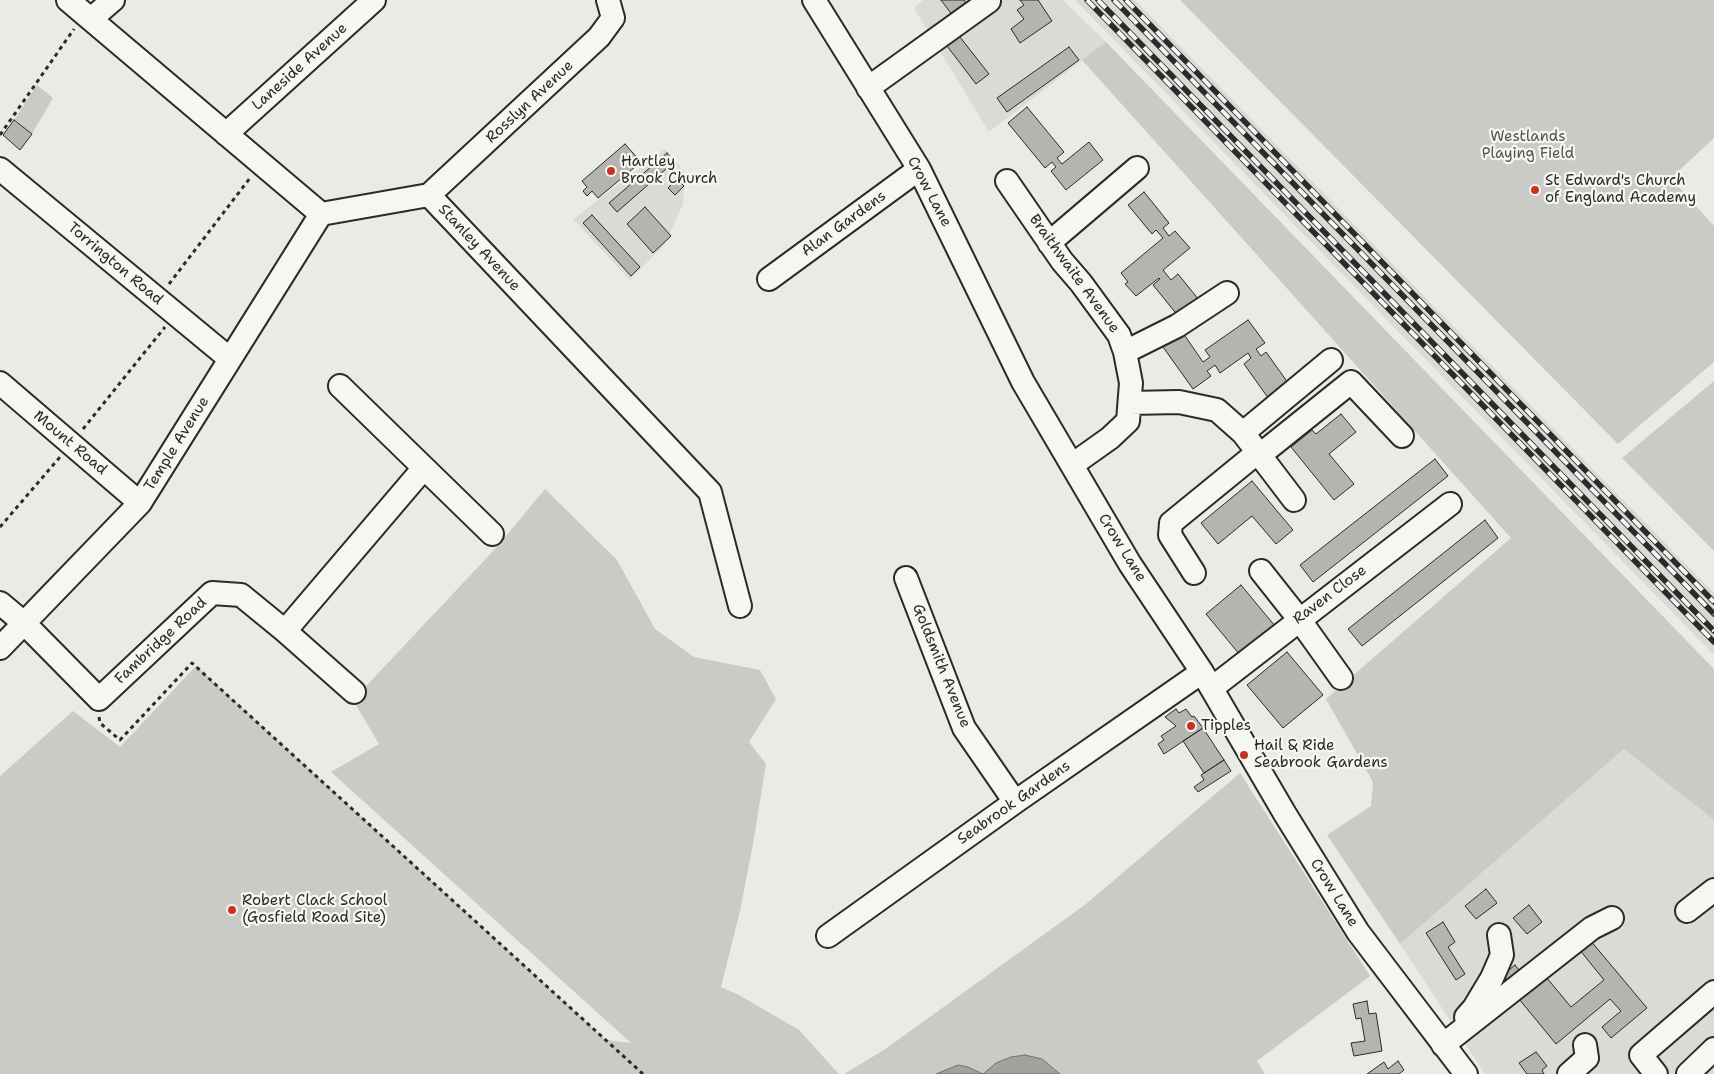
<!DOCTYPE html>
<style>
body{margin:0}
canvas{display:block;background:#eaeae6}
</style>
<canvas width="1714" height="1074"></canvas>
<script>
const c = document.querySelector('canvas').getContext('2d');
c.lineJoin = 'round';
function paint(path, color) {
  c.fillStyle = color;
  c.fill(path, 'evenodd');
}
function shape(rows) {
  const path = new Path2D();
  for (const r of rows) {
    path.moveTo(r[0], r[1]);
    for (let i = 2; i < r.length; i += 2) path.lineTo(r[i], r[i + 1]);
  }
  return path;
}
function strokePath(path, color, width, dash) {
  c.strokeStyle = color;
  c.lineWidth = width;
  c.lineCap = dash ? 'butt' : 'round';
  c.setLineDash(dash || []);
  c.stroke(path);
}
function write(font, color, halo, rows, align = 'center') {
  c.font = font + ' "Shantell Sans",sans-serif';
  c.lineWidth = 4.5;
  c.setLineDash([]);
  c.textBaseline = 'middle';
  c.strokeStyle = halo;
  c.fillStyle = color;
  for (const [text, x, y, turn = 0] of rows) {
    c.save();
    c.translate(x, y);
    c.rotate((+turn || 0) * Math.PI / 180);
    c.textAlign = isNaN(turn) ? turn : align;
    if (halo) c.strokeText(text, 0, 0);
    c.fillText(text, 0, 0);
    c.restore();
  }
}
const built = shape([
 [923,0,1063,0,1106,42,989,132,914,8],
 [1075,0,1135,0,1714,593,1714,655],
 [665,149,685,172,683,204,665,244,630,280,573,219],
 [1624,749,1714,820,1714,1074,1485,1074,1400,944]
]);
const green = shape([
 [1180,0,1714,0,1714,138,1671,178,1714,226,1714,362,1618,444],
 [1106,42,1714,669,1714,820,1624,749,1400,944,1327,835,1371,806,1373,782,1326,699,1511,538,1082,60],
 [37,85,53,98,32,134,14,120],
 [1714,381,1714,551,1622,458],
 [545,489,617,560,655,629,694,657,760,670,776,699,749,742,766,764,753,844,740,911,721,987,739,995,799,1030,839,1074,0,1074,0,776,73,711,120,747,196,666,606,1040,631,1043,331,772,379,744,353,700,495,549],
 [1240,773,1370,976,1257,1061,1265,1074,844,1074,884,1050,1086,904]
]);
const water = shape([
 [1025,1055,1042,1059,1060,1074,936,1074,958,1065,968,1067,983,1074,996,1063,1011,1057,1025,1055]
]);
const building = shape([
 [941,0,964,0,971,10,956,20,941,0],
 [1020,0,1038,0,1052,21,1020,43,1011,29,1024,19,1017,10,1024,5,1020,0],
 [956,32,989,74,976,84,944,42,956,32],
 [1069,47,1079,60,1007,112,997,98,1069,47],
 [1027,107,1064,152,1057,158,1062,164,1089,142,1103,160,1066,190,1051,171,1056,167,1052,162,1045,168,1008,123,1027,107],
 [14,120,32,134,20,150,3,135,14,120],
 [625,144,641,162,598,198,592,191,587,196,583,191,587,187,582,181,625,144],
 [667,153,674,162,617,212,609,203,667,153],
 [677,179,684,186,675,195,668,188,677,179],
 [1144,192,1169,223,1163,228,1169,236,1175,231,1190,248,1163,270,1171,280,1178,274,1199,300,1179,317,1153,285,1160,279,1159,278,1136,296,1125,284,1128,282,1121,273,1163,238,1156,230,1152,234,1128,205,1144,192],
 [645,207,671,236,653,253,627,224,645,207],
 [592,215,640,267,631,276,583,223,592,215],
 [1248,320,1265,343,1256,349,1261,356,1266,352,1291,387,1271,402,1244,364,1251,358,1248,353,1220,373,1215,365,1207,371,1211,376,1193,389,1163,347,1183,333,1203,362,1210,357,1205,350,1248,320],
 [1341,414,1356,432,1329,454,1354,484,1334,500,1291,447,1312,430,1316,434,1341,414],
 [1435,459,1448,476,1313,582,1300,565,1435,459],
 [1252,481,1293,530,1276,544,1252,516,1218,544,1201,523,1252,481],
 [1485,520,1498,538,1362,646,1348,629,1485,520],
 [1241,585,1275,626,1240,655,1206,614,1241,585],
 [1287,652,1323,695,1283,728,1247,685,1287,652],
 [1176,709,1179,713,1186,709,1192,717,1194,716,1203,728,1164,754,1158,744,1164,740,1161,736,1176,726,1165,717,1176,709],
 [1203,728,1224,760,1204,773,1183,741,1203,728],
 [1224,760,1231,771,1198,792,1194,787,1204,780,1201,775,1224,760],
 [1486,889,1497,903,1476,919,1465,906,1486,889],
 [1529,905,1542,922,1527,934,1513,918,1529,905],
 [1443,922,1455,942,1448,947,1465,974,1456,980,1426,933,1443,922],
 [1590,940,1647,1008,1611,1038,1602,1027,1621,1011,1610,999,1556,1044,1519,999,1546,977,1571,1007,1604,980,1579,949,1590,940],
 [1515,965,1524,977,1512,986,1503,975,1515,965],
 [1367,1001,1369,1014,1376,1013,1382,1051,1354,1056,1351,1043,1365,1041,1361,1018,1356,1019,1353,1004,1367,1001],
 [1536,1052,1547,1066,1542,1070,1544,1074,1527,1074,1519,1063,1536,1052],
 [1398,1061,1404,1070,1399,1074,1367,1074,1384,1062,1388,1069,1398,1061]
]);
const path = shape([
 [0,135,74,29],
 [169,284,250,178],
 [83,429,165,327],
 [0,527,60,457],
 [99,717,100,723,120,740,192,663,643,1074]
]);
const minor = shape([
 [68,0,321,214,429,195,710,492,740,606],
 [814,0,919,169,1023,382,1130,564,1202,672,1285,814,1358,932,1466,1074],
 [91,19,113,0],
 [868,88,989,1],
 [226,134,374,0],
 [0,169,230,359],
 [1007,181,1062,261,1081,283,1119,335,1125,352,1131,383,1128,421,1110,438,1072,465],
 [429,195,599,37,613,18,608,0],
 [1049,243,1137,168],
 [769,279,919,169],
 [1125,352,1177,326,1227,293],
 [0,383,140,503],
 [340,386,492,534],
 [1130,403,1179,402,1217,410,1243,433,1294,500],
 [1243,433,1331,360],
 [1260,455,1351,382,1402,436],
 [1261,571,1299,619,1341,678],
 [1194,573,1170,535,1171,523,1258,452],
 [906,578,964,728,1015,802],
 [0,603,25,624,99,699,212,593,241,595,285,631,423,469],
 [285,631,354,692],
 [0,648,140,503,321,214],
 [1212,688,1450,504],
 [1687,911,1714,890],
 [828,936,1015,802,1202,672],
 [1466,1017,1474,1008,1492,978,1502,955,1499,935],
 [1443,1045,1592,928,1612,918],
 [1569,1074,1587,1058,1585,1045],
 [1656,1074,1641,1055,1714,992],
 [1688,1074,1714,1049]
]);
const rail = shape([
 [1087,0,1714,642],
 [1098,0,1714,631],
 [1114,0,1714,614],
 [1126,0,1714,602]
]);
const markers = [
 [611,171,5,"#c8321e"],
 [1535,190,5,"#c8321e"],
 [1191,726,5,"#c8321e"],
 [1244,755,5,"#c8321e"],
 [232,910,5,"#c8321e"]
];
const streetNames = [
 ["Laneside Avenue",300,67,-42],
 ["Rosslyn Avenue",530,102,-43],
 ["Crow Lane",929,192,62],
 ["Alan Gardens",844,224,-36],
 ["Stanley Avenue",479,248,47],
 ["Torrington Road",115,264,40],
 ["Braithwaite Avenue",1074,274,54],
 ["Mount Road",70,443,40],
 ["Temple Avenue",177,444,-58],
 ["Crow Lane",1122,548,58],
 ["Raven Close",1330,595,-37],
 ["Fambridge Road",161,641,-43],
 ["Goldsmith Avenue",941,666,68],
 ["Seabrook Gardens",1014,803,-35],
 ["Crow Lane",1334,893,58]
];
const parkNames = [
 ["Westlands",1528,137],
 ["Playing Field",1528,154]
];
const poiNames = [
 ["Hartley",621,162],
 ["Brook Church",621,179],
 ["St Edward's Church",1545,181],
 ["of England Academy",1545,198],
 ["Tipples",1201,726],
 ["Hail & Ride",1254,746],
 ["Seabrook Gardens",1254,763],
 ["Robert Clack School",242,901],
 ["(Gosfield Road Site)",242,918]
];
paint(built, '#dadad6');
paint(green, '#cacac7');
paint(water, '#a1a19e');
strokePath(water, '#727270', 1);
paint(building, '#b4b4b1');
strokePath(building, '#2b2b2b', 1);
strokePath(minor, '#2b2b2b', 26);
strokePath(path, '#2b2b2b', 3, [4, 4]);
strokePath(minor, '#f6f6f2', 22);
strokePath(rail, '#2b2b2b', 5.5);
strokePath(rail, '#f6f6f2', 4, [11]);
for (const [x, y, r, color] of markers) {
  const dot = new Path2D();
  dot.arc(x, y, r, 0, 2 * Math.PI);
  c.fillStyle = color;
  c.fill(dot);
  strokePath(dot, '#f6f6f2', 2);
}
write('15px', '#2b2b2b', '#f6f6f2', streetNames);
write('15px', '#535352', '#f6f6f2', parkNames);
write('15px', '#2b2b2b', '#f6f6f2', poiNames, 'left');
</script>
